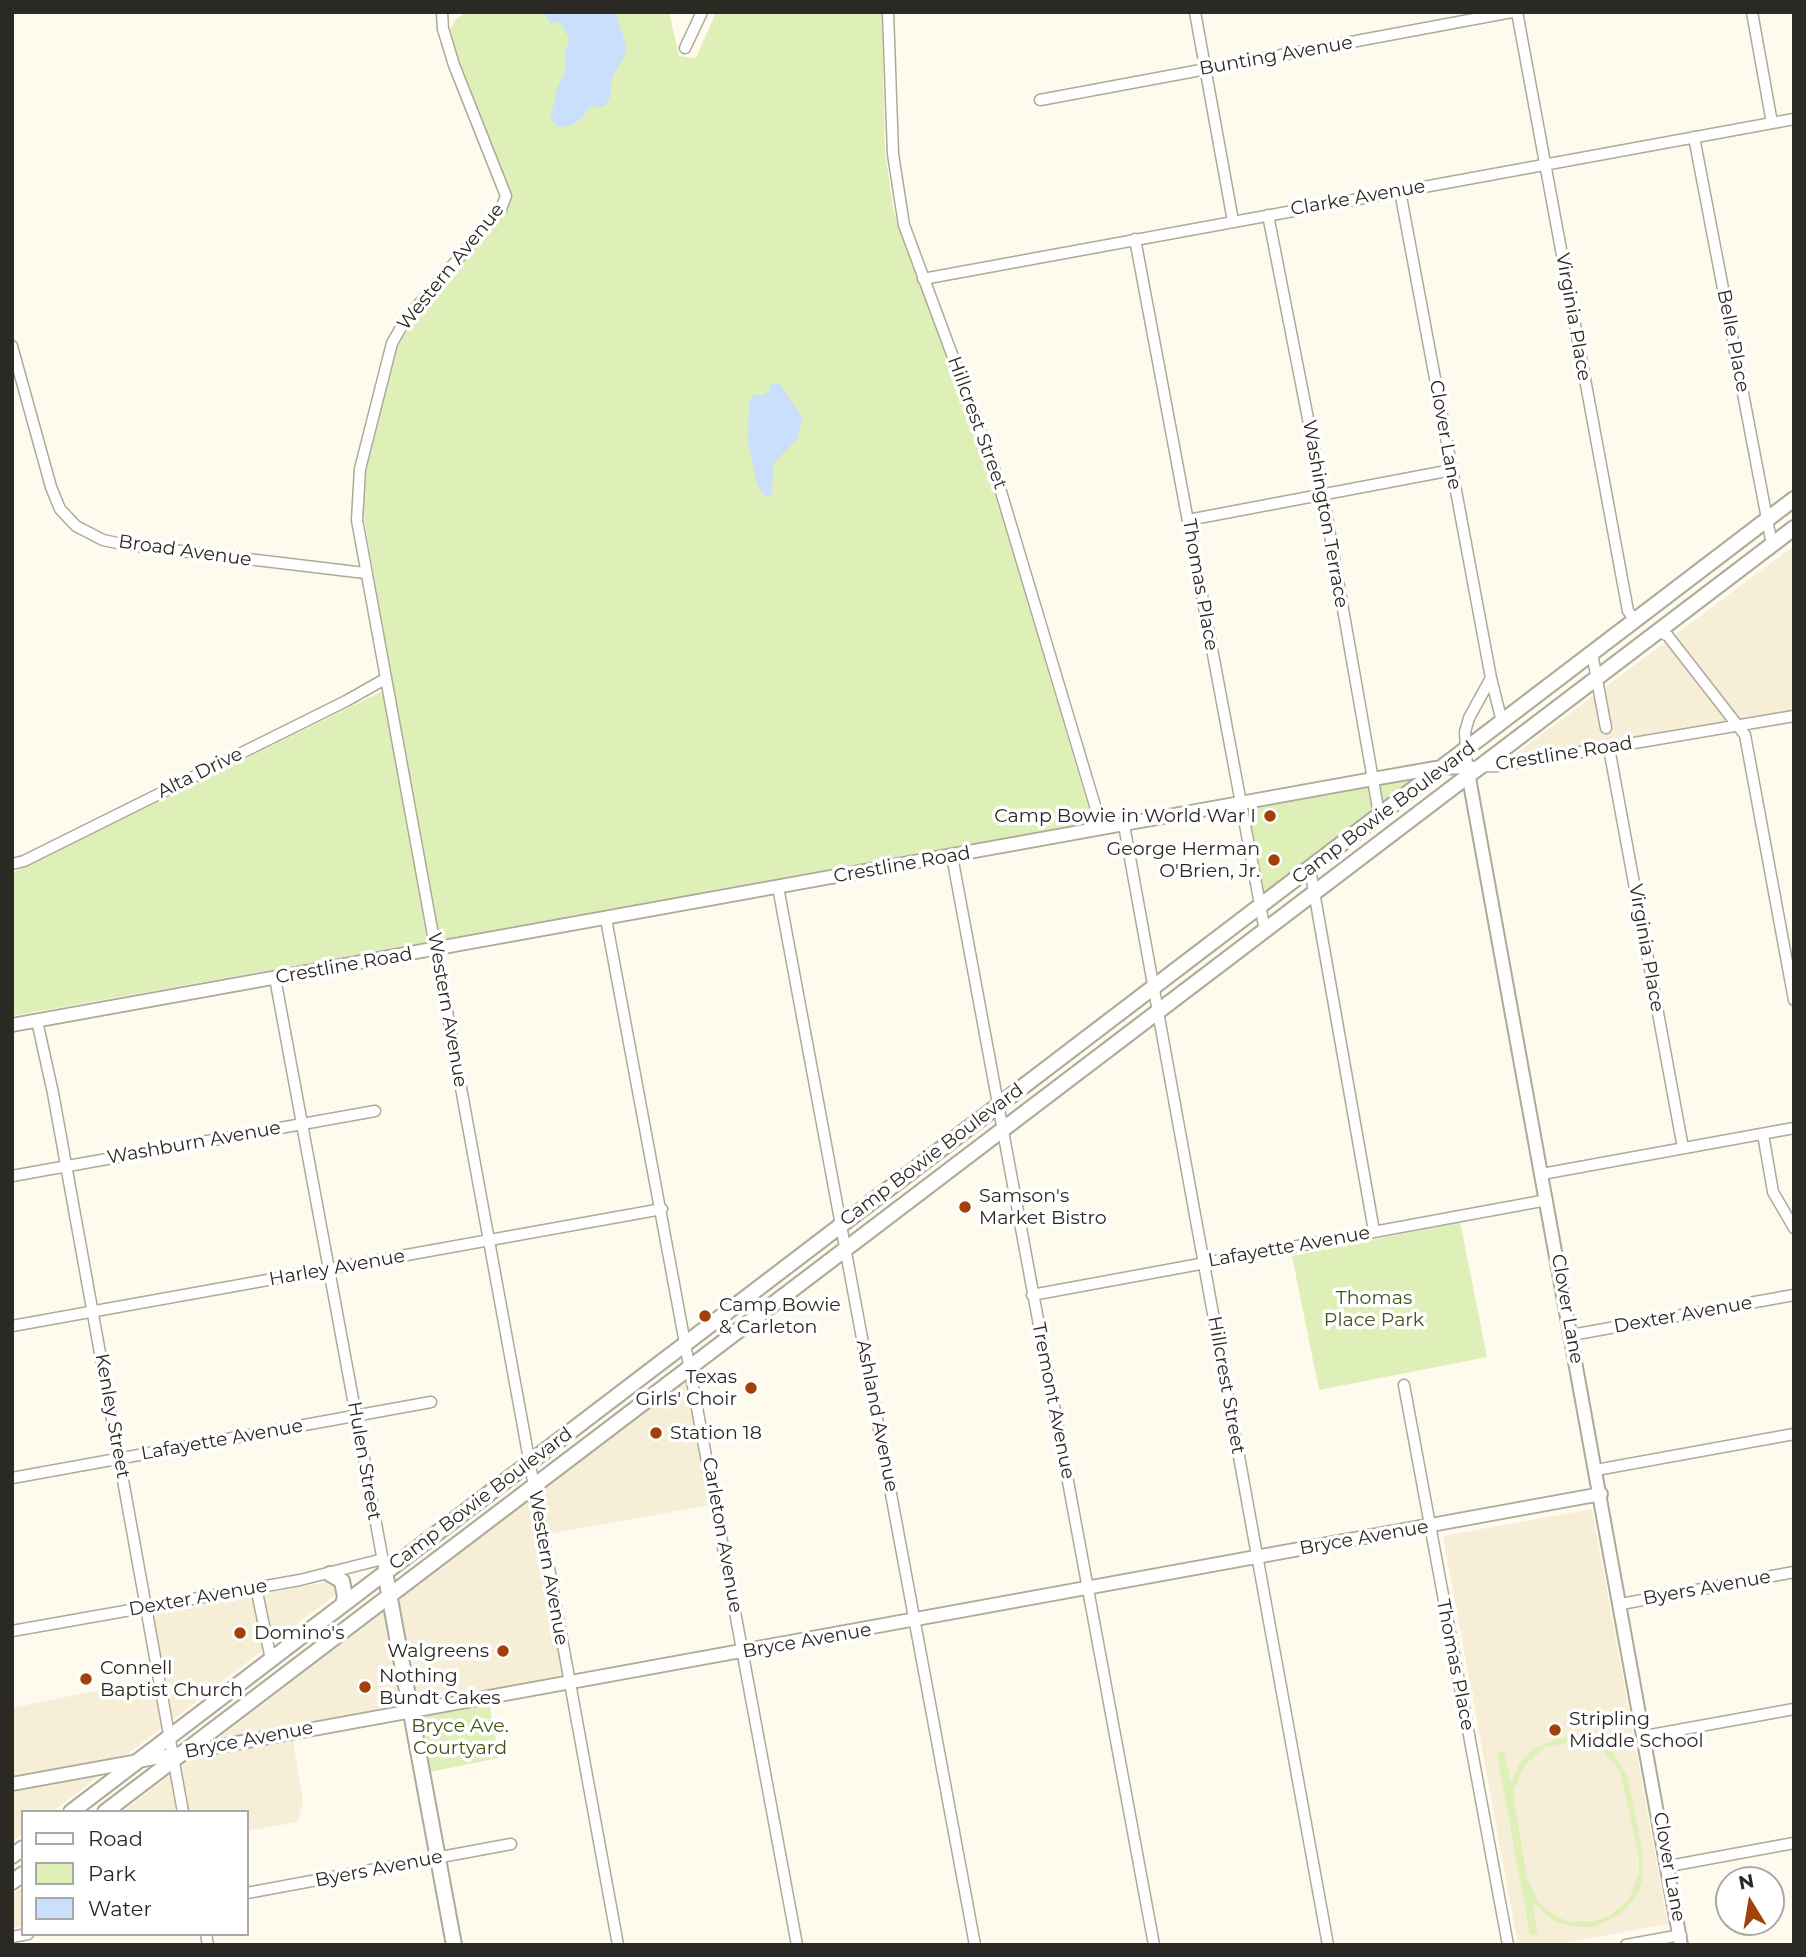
<!DOCTYPE html>
<style>
body{margin:0}
#map{position:relative;width:1806px;height:1957px;overflow:hidden;background:#fefaed;font-family:Montserrat,sans-serif}
canvas{display:block}
.frame{position:absolute;inset:0;border:14px solid #2b2923;pointer-events:none}
.legend{position:absolute;left:21px;top:1810px;width:228px;height:126px;box-sizing:border-box;background:#fff;border:2px solid #aaa9a7;margin:0;padding:9px 12px;list-style:none;font-size:21px;color:#2b2923}
.legend li{display:flex;align-items:center;gap:14px;height:35px}
.legend b{width:35px;border:2px solid #aaa9a7}
.north{position:absolute;left:1715px;top:1866px;width:70px;height:70px;box-sizing:border-box;background:#fff;border:2px solid #aaa9a7;border-radius:50%;rotate:349deg;font-size:19px;font-weight:700;line-height:28px;text-align:center;color:#2b2923}
.north::after{content:'';display:block;margin:auto;width:24px;height:32px;background:#a4410a;clip-path:polygon(50% 0,100% 100%,50% 72%,0 100%)}
</style>
<div id="map">
<canvas width="1806" height="1957"></canvas>
<div class="frame"></div>
<ul class="legend">
<li><b style="height:9px;background:#fff"></b>Road</li>
<li><b style="height:19px;background:#deefb8"></b>Park</li>
<li><b style="height:19px;background:#c9dffc"></b>Water</li>
</ul>
<div class="north">N</div>
</div>
<script>
const c = document.querySelector('canvas').getContext('2d');
c.lineJoin = 'round';
function paint(path, color) {
  c.fillStyle = color;
  c.fill(path, 'evenodd');
}
function shape(rows) {
  const path = new Path2D();
  for (const r of rows) {
    path.moveTo(r[0], r[1]);
    for (let i = 2; i < r.length; i += 2) path.lineTo(r[i], r[i + 1]);
  }
  return path;
}
function strokePath(path, color, width, dash) {
  c.strokeStyle = color;
  c.lineWidth = width;
  c.lineCap = dash ? 'butt' : 'round';
  c.setLineDash(dash || []);
  c.stroke(path);
}
function write(font, color, halo, rows, align = 'center') {
  c.font = font + ' Montserrat,sans-serif';
  c.lineWidth = 7;
  c.setLineDash([]);
  c.textBaseline = 'middle';
  c.strokeStyle = halo;
  c.fillStyle = color;
  for (const [text, x, y, turn = 0] of rows) {
    c.save();
    c.translate(x, y);
    c.rotate((+turn || 0) * Math.PI / 180);
    c.textAlign = isNaN(turn) ? turn : align;
    if (halo) c.strokeText(text, 0, 0);
    c.fillText(text, 0, 0);
    c.restore();
  }
}
const built = shape([
 [1794,546,1794,710,1520,757,1514,755],
 [692,1376,716,1504,543,1535,569,1684,293,1741,303,1801,298,1822,247,1831,247,1812,122,1812],
 [1592,1509,1668,1924,1553,1945,1518,1945,1443,1536],
 [334,1581,340,1591,52,1812,23,1812,23,1834,12,1842,12,1708,163,1677,153,1614],
 [23,1887,23,1926,12,1928,12,1895]
]);
const green = shape([
 [467,12,669,12,679,56,696,58,716,12,882,12,885,153,894,212,988,468,1093,823,12,1016,12,873,393,686,363,512,366,471,395,349,414,320,504,212,511,198,506,179,460,66,450,29,456,19],
 [1417,778,1262,895,1247,808],
 [1460,1222,1487,1357,1319,1390,1292,1256],
 [489,1702,499,1758,430,1772,421,1716],
 [1579,1737,1597,1743,1613,1753,1628,1778,1643,1855,1642,1884,1633,1901,1620,1915,1594,1927,1575,1927,1556,1922,1532,1902,1538,1934,1530,1935,1497,1753,1504,1751,1511,1783,1520,1763,1533,1749,1559,1738],
 [1569,1742,1587,1744,1603,1751,1620,1771,1639,1856,1639,1874,1629,1899,1610,1916,1593,1922,1566,1921,1551,1913,1538,1901,1527,1877,1515,1808,1514,1790,1524,1766,1544,1748]
]);
const water = shape([
 [543,12,615,12,626,44,626,54,612,78,610,97,606,105,597,108,591,105,581,119,569,126,559,127,552,122,551,116,557,88,565,73,565,50,570,40,560,22,551,24],
 [779,383,802,417,800,428,797,439,773,464,772,494,766,498,757,484,748,442,749,402,753,395,763,395,769,391,771,384]
]);
const minor = shape([
 [442,12,443,29,454,65,506,196,501,209,406,319,392,343,360,469,357,520,618,1945],
 [888,12,893,154,904,225,993,465,1102,829],
 [1195,12,1233,221],
 [1517,12,1628,611,1635,620],
 [1752,12,1772,123],
 [685,48,702,12],
 [1040,100,1512,12],
 [1694,137,1772,545],
 [1400,191,1491,678,1502,722],
 [1268,215,1323,495,1379,814],
 [1135,239,1265,931],
 [923,279,1794,119],
 [12,346,51,487,60,509,76,526,103,540,122,544,365,573],
 [1188,520,1452,470],
 [1658,631,1668,636,1745,735,1794,1000],
 [1592,653,1606,728],
 [1491,678,1469,718,1465,732,1467,767,1498,766,1794,716],
 [1609,748,1683,1148],
 [1124,825,1328,1945],
 [952,856,1154,1945],
 [12,864,24,861,346,701,385,679],
 [1310,869,1374,1231],
 [778,887,975,1945],
 [606,919,797,1945],
 [275,978,385,1572],
 [37,1021,53,1093,183,1812],
 [1763,1134,1773,1192,1794,1228],
 [1542,1174,1794,1128],
 [12,1176,375,1111],
 [1032,1295,1547,1200],
 [12,1326,662,1209],
 [1571,1335,1794,1295],
 [1404,1385,1508,1945],
 [1596,1470,1794,1434],
 [12,1478,431,1402],
 [256,1587,271,1660],
 [1621,1604,1794,1572],
 [12,1631,300,1580,383,1559],
 [1645,1736,1794,1709],
 [1669,1866,1794,1843],
 [247,1893,511,1844],
 [206,1934,208,1945],
 [12,1937,28,1934],
 [1626,1945,1681,1935]
]);
const tertiary = shape([
 [12,1025,1373,779,1436,768,1467,767,1681,1945],
 [12,1784,1601,1494]
]);
const secondary = shape([
 [385,1572,454,1945],
 [330,1574,342,1581,345,1597,343,1604],
 [71,1812,1794,499],
 [105,1812,1794,528],
 [12,1856,23,1848],
 [12,1882,23,1874]
]);
const markers = [
 [1270,816,7,"#a4410a"],
 [1274,860,7,"#a4410a"],
 [965,1207,7,"#a4410a"],
 [705,1316,7,"#a4410a"],
 [751,1388,7,"#a4410a"],
 [656,1433,7,"#a4410a"],
 [240,1633,7,"#a4410a"],
 [503,1651,7,"#a4410a"],
 [86,1679,7,"#a4410a"],
 [365,1687,7,"#a4410a"],
 [1555,1730,7,"#a4410a"]
];
const streetNames = [
 ["Bunting Avenue",1276,56,-10],
 ["Clarke Avenue",1358,198,-10],
 ["Western Avenue",451,267,-51],
 ["Virginia Place",1573,317,80],
 ["Belle Place",1733,341,79],
 ["Hillcrest Street",977,423,70],
 ["Clover Lane",1445,435,80],
 ["Washington Terrace",1325,514,80],
 ["Broad Avenue",185,551,8],
 ["Thomas Place",1200,585,80],
 ["Crestline Road",1564,754,-9],
 ["Alta Drive",200,773,-26],
 ["Camp Bowie Boulevard",1384,813,-37],
 ["Crestline Road",902,865,-10],
 ["Virginia Place",1646,948,80],
 ["Crestline Road",344,966,-10],
 ["Western Avenue",447,1010,80],
 ["Washburn Avenue",194,1143,-10],
 ["Camp Bowie Boulevard",932,1155,-37],
 ["Lafayette Avenue",1289,1247,-10],
 ["Harley Avenue",337,1268,-10],
 ["Clover Lane",1567,1309,80],
 ["Dexter Avenue",1683,1315,-10],
 ["Hillcrest Street",1226,1385,80],
 ["Tremont Avenue",1053,1401,79],
 ["Kenley Street",112,1416,80],
 ["Ashland Avenue",877,1416,79],
 ["Lafayette Avenue",222,1440,-10],
 ["Hulen Street",364,1461,80],
 ["Camp Bowie Boulevard",481,1499,-37],
 ["Carleton Avenue",722,1535,80],
 ["Bryce Avenue",1364,1538,-10],
 ["Western Avenue",548,1568,80],
 ["Byers Avenue",1707,1588,-10],
 ["Dexter Avenue",198,1598,-10],
 ["Bryce Avenue",807,1641,-10],
 ["Thomas Place",1455,1665,79],
 ["Bryce Avenue",249,1740,-11],
 ["Clover Lane",1669,1867,80],
 ["Byers Avenue",379,1869,-11]
];
const poiNames = [
 ["Camp Bowie in World War I",1256,816,"right"],
 ["George Herman",1260,849,"right"],
 ["O'Brien, Jr.",1260,871,"right"],
 ["Samson's",979,1196],
 ["Market Bistro",979,1218],
 ["Camp Bowie",719,1305],
 ["& Carleton",719,1327],
 ["Texas",737,1377,"right"],
 ["Girls' Choir",737,1399,"right"],
 ["Station 18",670,1433],
 ["Domino's",254,1633],
 ["Walgreens",489,1651,"right"],
 ["Connell",100,1668],
 ["Baptist Church",100,1690],
 ["Nothing",379,1676],
 ["Bundt Cakes",379,1698],
 ["Stripling",1569,1719],
 ["Middle School",1569,1741]
];
const parkNames = [
 ["Thomas",1374,1298],
 ["Place Park",1374,1320],
 ["Bryce Ave.",460,1726],
 ["Courtyard",460,1748]
];
paint(built, '#f6eed7');
paint(green, '#deefb8');
paint(water, '#c9dffc');
strokePath(minor, '#aeaa9a', 13);
strokePath(tertiary, '#aeaa9a', 16);
strokePath(secondary, '#aeaa9a', 18);
strokePath(minor, '#fff', 10);
strokePath(tertiary, '#fff', 12);
strokePath(secondary, '#fff', 14);
for (const [x, y, r, color] of markers) {
  const dot = new Path2D();
  dot.arc(x, y, r, 0, 2 * Math.PI);
  c.fillStyle = color;
  c.fill(dot);
  strokePath(dot, '#fff', 2.5);
}
write('19px', '#2b2923', '#fff', streetNames);
write('19px', '#2b2923', '#fff', poiNames, 'left');
write('19px', '#455417', '#fff', parkNames);
</script>
